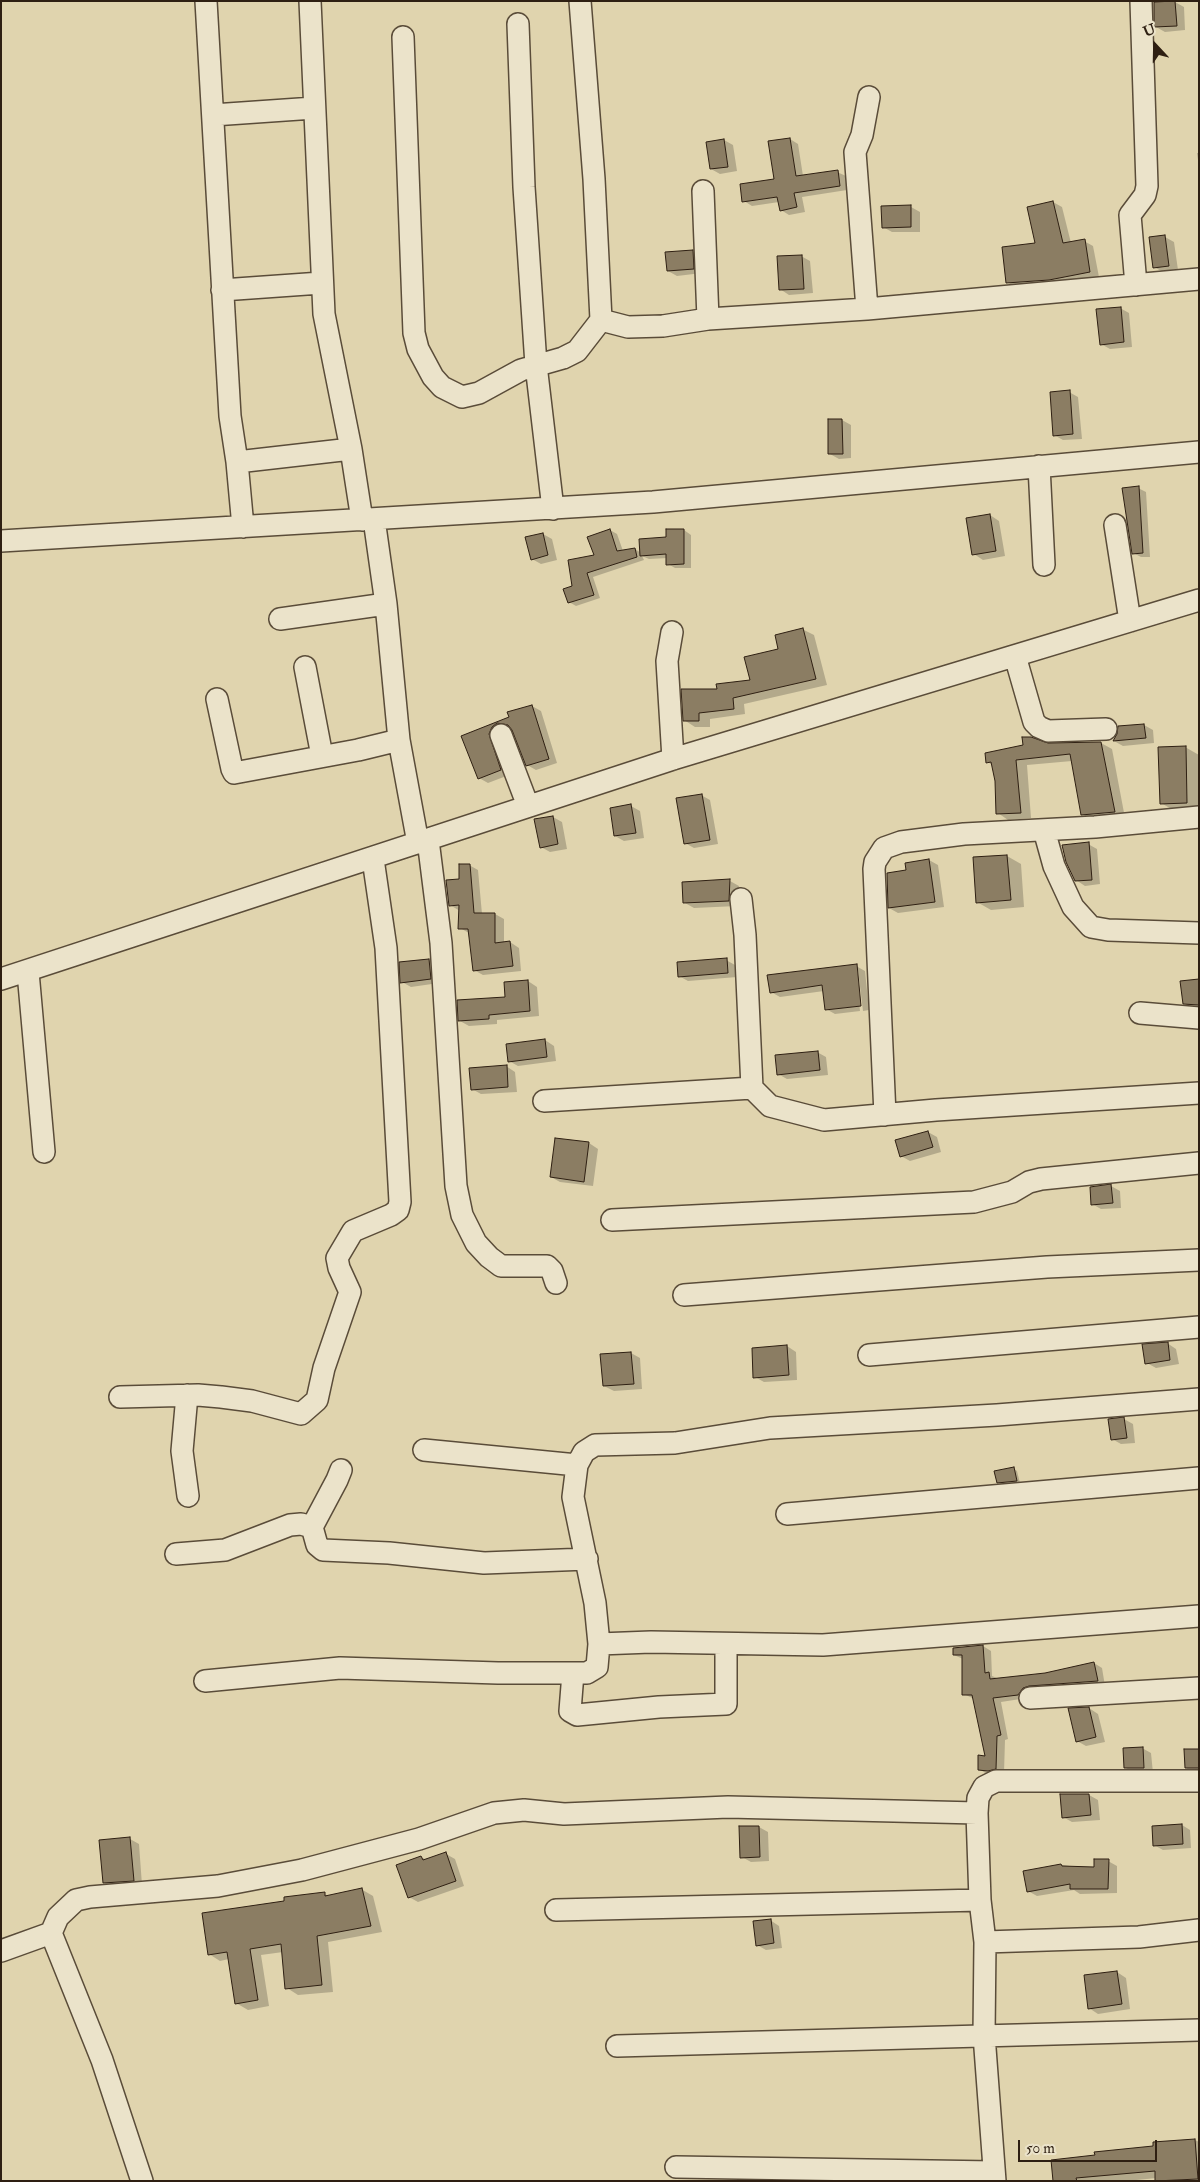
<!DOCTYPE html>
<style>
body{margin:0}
#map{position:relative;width:1200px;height:2182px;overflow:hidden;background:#e0d4ae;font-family:"IM FELL Double Pica",serif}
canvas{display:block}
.frame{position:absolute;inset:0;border:2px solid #2e1f12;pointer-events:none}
.north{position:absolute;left:1130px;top:20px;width:50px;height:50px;-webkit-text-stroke:4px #ebe3ca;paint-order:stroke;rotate:339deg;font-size:14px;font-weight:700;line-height:20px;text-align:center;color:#2e1f12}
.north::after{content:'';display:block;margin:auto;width:18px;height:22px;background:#2e1f12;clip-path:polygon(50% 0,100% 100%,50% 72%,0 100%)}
.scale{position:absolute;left:1018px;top:2140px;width:139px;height:22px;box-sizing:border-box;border:2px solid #2e1f12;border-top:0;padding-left:6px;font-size:15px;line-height:18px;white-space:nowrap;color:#2e1f12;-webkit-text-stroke:4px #ebe3ca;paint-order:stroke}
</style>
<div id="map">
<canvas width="1200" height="2182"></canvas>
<div class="frame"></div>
<div class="north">U</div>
<div class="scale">50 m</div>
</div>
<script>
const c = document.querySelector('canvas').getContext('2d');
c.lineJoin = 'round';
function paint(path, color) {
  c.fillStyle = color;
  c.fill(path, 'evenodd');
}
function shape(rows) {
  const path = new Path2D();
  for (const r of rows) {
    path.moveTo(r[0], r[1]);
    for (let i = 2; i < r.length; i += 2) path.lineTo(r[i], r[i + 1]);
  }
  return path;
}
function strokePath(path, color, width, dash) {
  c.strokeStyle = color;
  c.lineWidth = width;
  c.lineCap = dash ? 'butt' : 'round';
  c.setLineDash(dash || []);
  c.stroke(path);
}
const shadow = shape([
 [1175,2,1184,7,1185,30,1165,32,1156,27],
 [790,139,798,144,803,176,837,172,846,176,847,190,802,197,805,212,789,215,781,210,779,202,752,206,744,201,775,180],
 [724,140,733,145,737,171,720,174,711,169],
 [1197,153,1199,153,1199,167],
 [1053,202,1062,207,1071,243,1084,241,1093,246,1099,277,1059,284,1016,287,1007,282,1037,245],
 [911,207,920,212,920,232,892,232,883,227],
 [1165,237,1174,242,1178,270,1163,272,1154,267],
 [692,251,701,256,702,273,677,276,668,271],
 [801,256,810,261,813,293,789,295,780,289],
 [1120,308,1129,313,1132,347,1110,349,1101,344],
 [1069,392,1078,397,1082,439,1063,440,1054,435],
 [842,420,851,425,851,458,839,459,830,454],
 [1138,488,1146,492,1150,557,1141,557,1133,553],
 [990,515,999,521,1005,556,983,560,974,554],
 [610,530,617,534,623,551,635,549,641,553,684,530,691,535,691,568,675,568,668,564,668,558,649,559,642,556,644,560,593,577,600,598,576,606,569,602,574,586,595,556],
 [543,534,552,539,557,560,541,564,532,559],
 [802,629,814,635,827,685,744,704,745,714,710,719,710,727,695,727,684,720,718,690,751,681],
 [532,706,541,711,557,763,536,770,527,765,513,729,507,728,509,775,488,783,479,778,463,737,510,718],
 [1144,725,1153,730,1154,743,1123,746,1114,741,1118,735,1119,727],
 [1101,743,1112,749,1125,818,1093,821,1082,814,1072,761,1027,765,1031,818,1008,820,998,813,996,781,992,765,988,762,1048,745],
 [1185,747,1199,755,1199,810,1175,811,1161,803],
 [701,795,710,800,718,844,694,848,685,843],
 [631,806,640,811,644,838,624,841,615,836],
 [553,817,562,822,567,849,550,852,541,847],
 [1088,844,1097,849,1100,884,1085,886,1076,880],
 [1007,856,1021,864,1024,907,991,910,977,902,974,858],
 [929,860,938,865,944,907,898,913,889,908,908,871],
 [469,865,478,870,482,914,495,914,504,919,504,943,510,942,519,948,521,971,483,975,474,970,469,933,460,928,460,911,450,905],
 [730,881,739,886,737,906,694,908,685,903],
 [429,960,438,965,439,983,411,987,402,982,401,963],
 [726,960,735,965,737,977,688,981,679,976],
 [856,966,865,971,869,1010,863,1011,858,970,856,970,860,1011,835,1014,826,1009,824,991,780,997,771,992],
 [1199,980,1199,1008,1192,1008,1184,1003],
 [528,981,537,987,539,1016,497,1020,497,1024,469,1026,460,1021,507,998],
 [545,1040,554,1046,556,1061,518,1066,509,1061],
 [817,1052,826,1057,828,1075,787,1079,778,1074],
 [506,1066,515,1072,517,1092,481,1094,472,1089],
 [928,1132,937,1137,941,1152,910,1161,901,1156],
 [589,1143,598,1149,593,1186,560,1182,551,1177],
 [1111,1186,1120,1191,1121,1208,1101,1209,1092,1204],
 [1167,1343,1176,1349,1179,1364,1156,1368,1147,1363],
 [787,1346,796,1352,797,1380,764,1382,755,1377],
 [631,1353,640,1358,642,1389,614,1391,604,1386],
 [1124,1419,1133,1424,1135,1443,1121,1444,1112,1439],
 [1013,1468,1017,1471,1020,1483,1002,1485,998,1482],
 [983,1646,991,1651,992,1676,997,1678,1045,1674,1094,1663,1102,1668,1105,1686,1001,1702,1008,1739,1005,1740,1004,1773,987,1774,979,1769,986,1757,974,1699,964,1694,963,1659,954,1655],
 [1089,1708,1098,1714,1105,1742,1086,1746,1077,1741],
 [1142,1748,1151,1753,1153,1773,1135,1773,1126,1768],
 [1199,1750,1199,1773,1195,1773,1186,1768],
 [1089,1795,1098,1800,1100,1820,1072,1822,1063,1817],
 [1182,1825,1190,1830,1191,1848,1163,1850,1154,1845],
 [759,1827,768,1832,769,1861,751,1862,742,1857,741,1828],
 [130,1839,139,1844,142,1885,113,1888,104,1883],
 [446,1854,455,1859,464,1886,418,1902,409,1897,421,1857,427,1860],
 [1108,1861,1117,1866,1117,1893,1080,1894,1074,1890,1037,1896,1028,1891,1061,1865,1095,1869],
 [361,1889,373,1896,382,1932,328,1942,333,1992,298,1995,287,1988,283,1952,261,1955,269,2006,248,2010,236,2003,229,1959,220,1961,209,1954,286,1902,324,1894,329,1896],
 [770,1920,779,1926,782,1948,766,1950,757,1945],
 [1117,1972,1126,1978,1130,2009,1098,2014,1089,2008,1085,1977],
 [1195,2140,1199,2142,1199,2181,1157,2181,1157,2178,1126,2181,1054,2181,1154,2147]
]);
const building = shape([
 [1175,1,1177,26,1154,27,1154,2,1175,1],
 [790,138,796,176,838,170,840,186,794,193,797,207,780,211,777,197,742,202,740,184,774,179,768,141,790,138],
 [724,139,728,167,710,169,706,142,724,139],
 [1053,201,1063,243,1085,239,1090,272,1049,280,1006,283,1002,247,1035,243,1027,207,1053,201],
 [911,205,911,227,882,228,881,206,911,205],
 [1165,235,1169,266,1153,268,1149,237,1165,235],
 [693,250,694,269,667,271,665,252,693,250],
 [802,255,804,289,779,290,777,256,802,255],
 [1121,307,1124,342,1100,345,1096,309,1121,307],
 [1070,390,1073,434,1053,436,1050,392,1070,390],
 [828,419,842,419,843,454,828,454,828,419],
 [1139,486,1143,553,1132,554,1122,488,1139,486],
 [990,514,996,551,972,555,966,518,990,514],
 [610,529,617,551,635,548,637,557,587,573,594,595,568,603,563,589,572,586,568,560,594,555,587,537,610,529],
 [666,529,684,529,684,564,666,565,666,554,640,556,639,539,666,537,666,529],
 [543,533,548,555,531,560,525,537,543,533],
 [803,628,816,679,733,698,734,709,699,713,699,721,683,721,681,689,717,689,716,684,750,680,744,657,778,649,775,635,803,628],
 [532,705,549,759,526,766,512,730,508,725,497,723,492,727,489,734,501,770,478,779,461,736,509,717,507,712,532,705],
 [1144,724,1146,738,1113,741,1117,734,1118,726,1144,724],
 [1022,737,1031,737,1048,743,1101,742,1115,812,1081,815,1070,754,1016,760,1021,813,996,814,995,781,991,762,986,763,985,753,1023,745,1022,737],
 [1186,746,1187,803,1160,804,1158,747,1186,746],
 [702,794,710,840,684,844,676,798,702,794],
 [631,804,636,833,614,836,610,808,631,804],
 [553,816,558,844,540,848,534,819,553,816],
 [1089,842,1092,880,1075,881,1066,862,1062,845,1089,842],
 [1007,855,1011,900,976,903,973,857,1007,855],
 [929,859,935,902,888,908,887,873,906,870,905,863,929,859],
 [459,864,470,864,474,913,495,913,495,943,510,941,513,966,473,971,468,929,458,929,459,905,449,906,446,880,459,879,459,864],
 [730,879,729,901,683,903,682,882,730,879],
 [727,958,728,973,678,977,677,962,727,958],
 [429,959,431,979,400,983,399,962,429,959],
 [857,964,861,1006,825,1010,822,985,770,993,767,975,857,964],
 [1199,979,1199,1005,1183,1004,1180,981,1199,979],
 [528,980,530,1011,489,1015,489,1019,458,1021,457,1000,505,997,504,982,528,980],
 [545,1039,547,1057,508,1062,506,1044,545,1039],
 [818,1051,820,1070,777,1075,775,1055,818,1051],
 [507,1065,508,1087,471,1090,469,1068,507,1065],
 [928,1131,933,1147,900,1157,895,1140,928,1131],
 [555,1138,589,1142,584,1182,550,1177,555,1138],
 [1111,1184,1113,1203,1091,1205,1090,1187,1111,1184],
 [1168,1342,1170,1360,1145,1364,1142,1344,1168,1342],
 [787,1345,789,1375,753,1378,752,1348,787,1345],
 [631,1352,634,1384,603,1386,600,1354,631,1352],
 [1124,1417,1127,1438,1111,1440,1108,1419,1124,1417],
 [1014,1467,1017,1481,997,1483,994,1471,1014,1467],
 [983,1645,985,1673,989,1672,990,1679,1045,1673,1094,1662,1098,1681,1029,1686,1023,1688,1018,1695,993,1698,1001,1735,997,1736,996,1769,988,1771,978,1770,978,1755,985,1756,972,1695,962,1695,962,1655,953,1655,953,1648,983,1645],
 [1089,1707,1096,1737,1076,1742,1068,1708,1089,1707],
 [1143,1747,1144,1768,1124,1768,1123,1748,1143,1747],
 [1184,1749,1199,1749,1199,1768,1185,1768,1184,1749],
 [1060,1794,1089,1794,1091,1815,1062,1818,1060,1794],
 [1182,1824,1183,1844,1153,1846,1152,1826,1182,1824],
 [739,1826,759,1826,760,1857,740,1858,739,1826],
 [130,1837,134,1881,103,1883,99,1840,130,1837],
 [446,1852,456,1881,408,1898,396,1865,421,1856,423,1860,446,1852],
 [1094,1859,1109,1859,1108,1889,1070,1889,1070,1884,1027,1892,1023,1871,1061,1864,1062,1866,1094,1867,1094,1859],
 [362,1888,371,1926,317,1936,322,1985,285,1989,281,1944,250,1949,258,2000,235,2004,227,1952,208,1955,202,1913,284,1901,284,1897,325,1892,325,1896,362,1888],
 [771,1919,774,1943,756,1946,753,1921,771,1919],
 [1117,1971,1122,2004,1088,2009,1084,1975,1117,1971],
 [1195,2139,1198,2179,1155,2181,1155,2171,1076,2178,1077,2181,1053,2181,1051,2160,1095,2155,1094,2152,1153,2146,1153,2142,1195,2139]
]);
const minor = shape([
 [206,1,230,416,237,462,351,449],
 [310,1,324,314,351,449,362,520],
 [580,1,594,179,601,320,628,327,663,326,708,319,867,309,1199,279],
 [518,24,524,187,536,365,553,509],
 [403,37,414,333,418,349,433,377,442,387,462,397,479,393,521,370,563,358,577,351,601,320],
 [213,115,314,108],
 [703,191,708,319],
 [1136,285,1130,215,1145,195,1147,186,1141,1],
 [222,290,321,283],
 [867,309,855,152,862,135,869,97],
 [237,462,243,527],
 [1039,466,1044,565],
 [374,519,386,604,399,740,418,843],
 [1115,525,1130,621],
 [1,541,653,502,1199,452],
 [280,619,386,604],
 [672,632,667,661,673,759],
 [1015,656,1034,722,1039,727,1048,731,1106,729],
 [305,667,322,756],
 [217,699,232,769,234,773,358,750,399,740],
 [501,735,528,806],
 [1044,830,1054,866,1073,907,1091,927,1108,930,1199,933],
 [428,840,441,943,456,1186,462,1215,476,1243,489,1257,501,1266,547,1266,552,1271,556,1283],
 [741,899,745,935,752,1088,770,1106,824,1120,936,1110,1199,1093],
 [28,972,44,1152],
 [1,979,673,759,1199,600],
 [1140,1013,1199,1018],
 [544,1101,752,1088],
 [885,1115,874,869,875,862,884,848,901,842,964,834,1095,827,1199,817],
 [612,1220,974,1202,1012,1192,1029,1182,1041,1179,1199,1163],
 [684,1295,1047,1267,1199,1260],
 [869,1355,1199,1327],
 [187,1395,182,1451,188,1496],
 [120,1397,198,1395,221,1397,252,1401,301,1414,317,1400,324,1368,350,1292,339,1268,337,1258,353,1231,391,1215,398,1210,400,1202,386,948,373,859],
 [1199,1399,997,1415,770,1428,675,1443,595,1445,584,1452,577,1465,573,1497,595,1603,599,1644,651,1642,823,1645,1199,1616],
 [424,1450,577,1465],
 [787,1514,1199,1478],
 [312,1527,317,1545,323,1550,389,1553,484,1563,587,1559],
 [176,1554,225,1550,290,1525,301,1524,312,1527,337,1480,341,1470],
 [573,1673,570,1711,577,1715,659,1707,726,1704,726,1644],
 [205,1681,340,1668,498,1673,587,1673,597,1667,599,1644],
 [1030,1698,1199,1688],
 [556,1910,980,1900],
 [985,1942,1139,1937,1199,1930],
 [1,1951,51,1933],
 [617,2046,1199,2030],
 [676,2167,994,2172],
 [142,2181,102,2060,51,1933,58,1917,76,1900,90,1897,218,1886,302,1870,419,1839,494,1813,524,1810,564,1814,728,1807,977,1813],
 [995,2181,984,2035,985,1942,980,1900,977,1813,978,1798,984,1787,996,1781,1199,1781]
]);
paint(shadow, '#0003');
paint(building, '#8b7d63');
strokePath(building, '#2e1f12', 1);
strokePath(minor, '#5a4c39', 24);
strokePath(minor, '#ebe3ca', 21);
</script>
